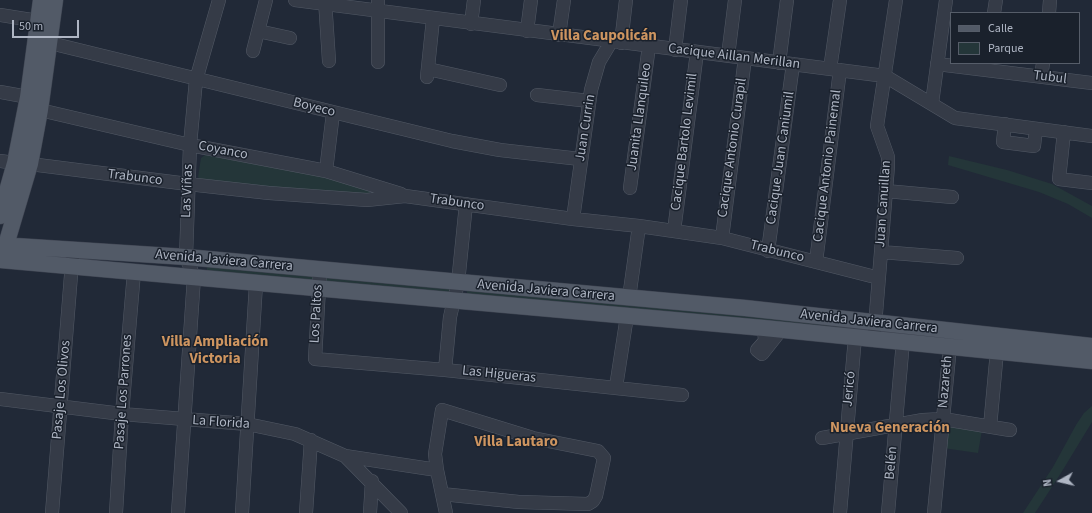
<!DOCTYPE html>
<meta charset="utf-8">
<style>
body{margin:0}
#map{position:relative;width:1092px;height:513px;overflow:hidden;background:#212937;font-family:"Source Sans 3",sans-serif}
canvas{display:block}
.legend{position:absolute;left:950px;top:12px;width:130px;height:52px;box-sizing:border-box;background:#1a212c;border:1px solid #565d69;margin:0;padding:5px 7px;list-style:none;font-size:12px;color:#afb6c4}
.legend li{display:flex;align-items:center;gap:8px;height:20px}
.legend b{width:20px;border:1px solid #565d69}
.north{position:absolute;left:1040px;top:461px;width:40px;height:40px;-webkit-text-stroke:3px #1a212c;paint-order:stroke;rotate:262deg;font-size:11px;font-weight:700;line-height:16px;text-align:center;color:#afb6c4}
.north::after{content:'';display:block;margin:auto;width:14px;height:18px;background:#afb6c4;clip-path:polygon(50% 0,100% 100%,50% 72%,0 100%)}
.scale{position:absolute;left:12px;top:20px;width:67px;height:18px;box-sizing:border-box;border:2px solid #afb6c4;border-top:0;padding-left:5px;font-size:12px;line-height:14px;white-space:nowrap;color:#afb6c4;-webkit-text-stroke:3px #1a212c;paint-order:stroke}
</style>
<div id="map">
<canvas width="1092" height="513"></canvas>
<ul class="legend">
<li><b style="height:5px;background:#525a67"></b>Calle</li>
<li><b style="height:11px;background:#243639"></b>Parque</li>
</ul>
<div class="north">N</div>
<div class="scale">50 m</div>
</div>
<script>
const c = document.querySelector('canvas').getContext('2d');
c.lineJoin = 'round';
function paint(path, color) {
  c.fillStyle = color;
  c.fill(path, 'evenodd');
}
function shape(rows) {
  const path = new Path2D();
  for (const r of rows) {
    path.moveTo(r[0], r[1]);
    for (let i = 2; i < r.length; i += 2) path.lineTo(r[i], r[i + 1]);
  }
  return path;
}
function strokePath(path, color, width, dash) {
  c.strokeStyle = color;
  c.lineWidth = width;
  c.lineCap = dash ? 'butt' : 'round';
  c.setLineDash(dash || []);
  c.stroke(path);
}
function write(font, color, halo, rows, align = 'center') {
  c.font = font + ' "Source Sans 3",sans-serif';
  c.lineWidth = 3;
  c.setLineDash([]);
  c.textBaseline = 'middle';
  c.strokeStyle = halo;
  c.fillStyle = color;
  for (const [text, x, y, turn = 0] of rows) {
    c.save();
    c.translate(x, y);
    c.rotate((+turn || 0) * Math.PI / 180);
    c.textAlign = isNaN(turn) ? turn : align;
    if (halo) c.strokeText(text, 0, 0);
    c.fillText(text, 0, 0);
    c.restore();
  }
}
const green = shape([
 [205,155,321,176,370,190,370,196,204,183,198,177,201,158],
 [949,156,1007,170,1052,184,1092,206,1092,218,1068,204,1039,192,948,165],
 [207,264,315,276,314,285,207,275],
 [325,277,452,288,450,296,323,286],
 [467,288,870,325,868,333,467,297],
 [1092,406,1092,422,1061,473,1035,513,1023,513,1053,467,1076,425,1084,413],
 [946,425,982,430,978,453,943,448]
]);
const minor = shape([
 [295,0,885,76,955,118,1092,136],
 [325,0,329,61],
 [994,13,996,0],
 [1049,13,1050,0],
 [0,15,38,21],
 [471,24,474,0],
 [258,31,290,38],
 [527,31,531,0],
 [559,35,564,0],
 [50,43,452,141,500,150,580,159],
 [621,43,626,0],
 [675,50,681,0],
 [253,51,266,0],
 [728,56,735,0],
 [378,62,378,0],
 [779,63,787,0],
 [937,64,1092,83],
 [428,69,500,85],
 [830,69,840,0],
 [427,77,433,19],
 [1041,77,1043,63],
 [0,92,28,97],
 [537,95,589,101],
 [932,103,946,0],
 [40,110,190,145,326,171,401,194],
 [1005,124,1003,142,1034,146,1036,129],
 [1064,132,1059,179,1092,183],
 [0,161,15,163],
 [30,164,188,184,269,193,367,200,405,196,573,219,639,226,722,238,879,278],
 [326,171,333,113],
 [630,188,649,46],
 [886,191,952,197],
 [573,219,591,90,599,62,611,42],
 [674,231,697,52],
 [722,238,745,58],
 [768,251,793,64],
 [881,252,957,258],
 [816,262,840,70],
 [320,270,315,359,445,370,682,395],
 [629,298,639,226],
 [764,328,765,341,757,350,762,354,781,330],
 [874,338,888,166,888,157,877,126,896,0],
 [445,370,450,317,458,283,466,204],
 [616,387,627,316],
 [0,399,122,414,247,424,295,434,345,456,437,470],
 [990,427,997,351],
 [822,438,923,420,943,419,1010,430],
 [345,456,401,513],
 [442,494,519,502,588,504,593,501,596,496,604,458,598,451,533,438,442,410,435,454,437,470,446,513],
 [52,513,73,250],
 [116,513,122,414,134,272],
 [178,513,194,277,186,257,190,145,196,80,219,0],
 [242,513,256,284],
 [306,513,311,440],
 [370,513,372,481],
 [840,513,855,337],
 [888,513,903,341],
 [934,513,950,346]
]);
const major = shape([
 [0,216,15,163,28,97,41,0],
 [0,245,186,257,745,308,1092,346],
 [3,255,30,164,40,110,55,0],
 [0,260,764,328,1092,361]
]);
const streetNames = [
 ["Cacique Aillan Merillan",734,57,7],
 ["Tubul",1050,78,7],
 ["Boyeco",314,108,14],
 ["Juanita Llanquileo",640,117,-82],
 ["Juan Currin",586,128,-81],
 ["Cacique Bartolo Levimil",685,142,-83],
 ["Cacique Antonio Curapil",733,148,-82],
 ["Coyanco",223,151,11],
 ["Cacique Juan Caniumil",781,158,-82],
 ["Cacique Antonio Painemal",828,166,-83],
 ["Trabunco",135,178,7],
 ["Las Viñas",188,191,-88],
 ["Trabunco",457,203,8],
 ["Juan Canuillan",884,204,-86],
 ["Trabunco",777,252,14],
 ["Avenida Javiera Carrera",224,261,5],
 ["Avenida Javiera Carrera",546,291,5],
 ["Los Paltos",317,314,-87],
 ["Avenida Javiera Carrera",869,322,6],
 ["Las Higueras",499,375,6],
 ["Nazareth",946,382,-85],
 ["Jericó",850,389,-85],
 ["Pasaje Los Olivos",62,390,-85],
 ["Pasaje Los Parrones",124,392,-86],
 ["La Florida",221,423,4],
 ["Belén",892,463,-85]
];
const neighbourhoodNames = [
 ["Villa Caupolicán",604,37],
 ["Villa Ampliación",215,343],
 ["Victoria",215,360],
 ["Nueva Generación",890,429],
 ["Villa Lautaro",516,443]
];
paint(green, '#243639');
strokePath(minor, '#525965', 14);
strokePath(major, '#3e4451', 17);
strokePath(minor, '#353b47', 13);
strokePath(major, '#525a67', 16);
write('14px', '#afb6c4', '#1a212c', streetNames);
write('bold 15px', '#ce9560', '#1a212c', neighbourhoodNames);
</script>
